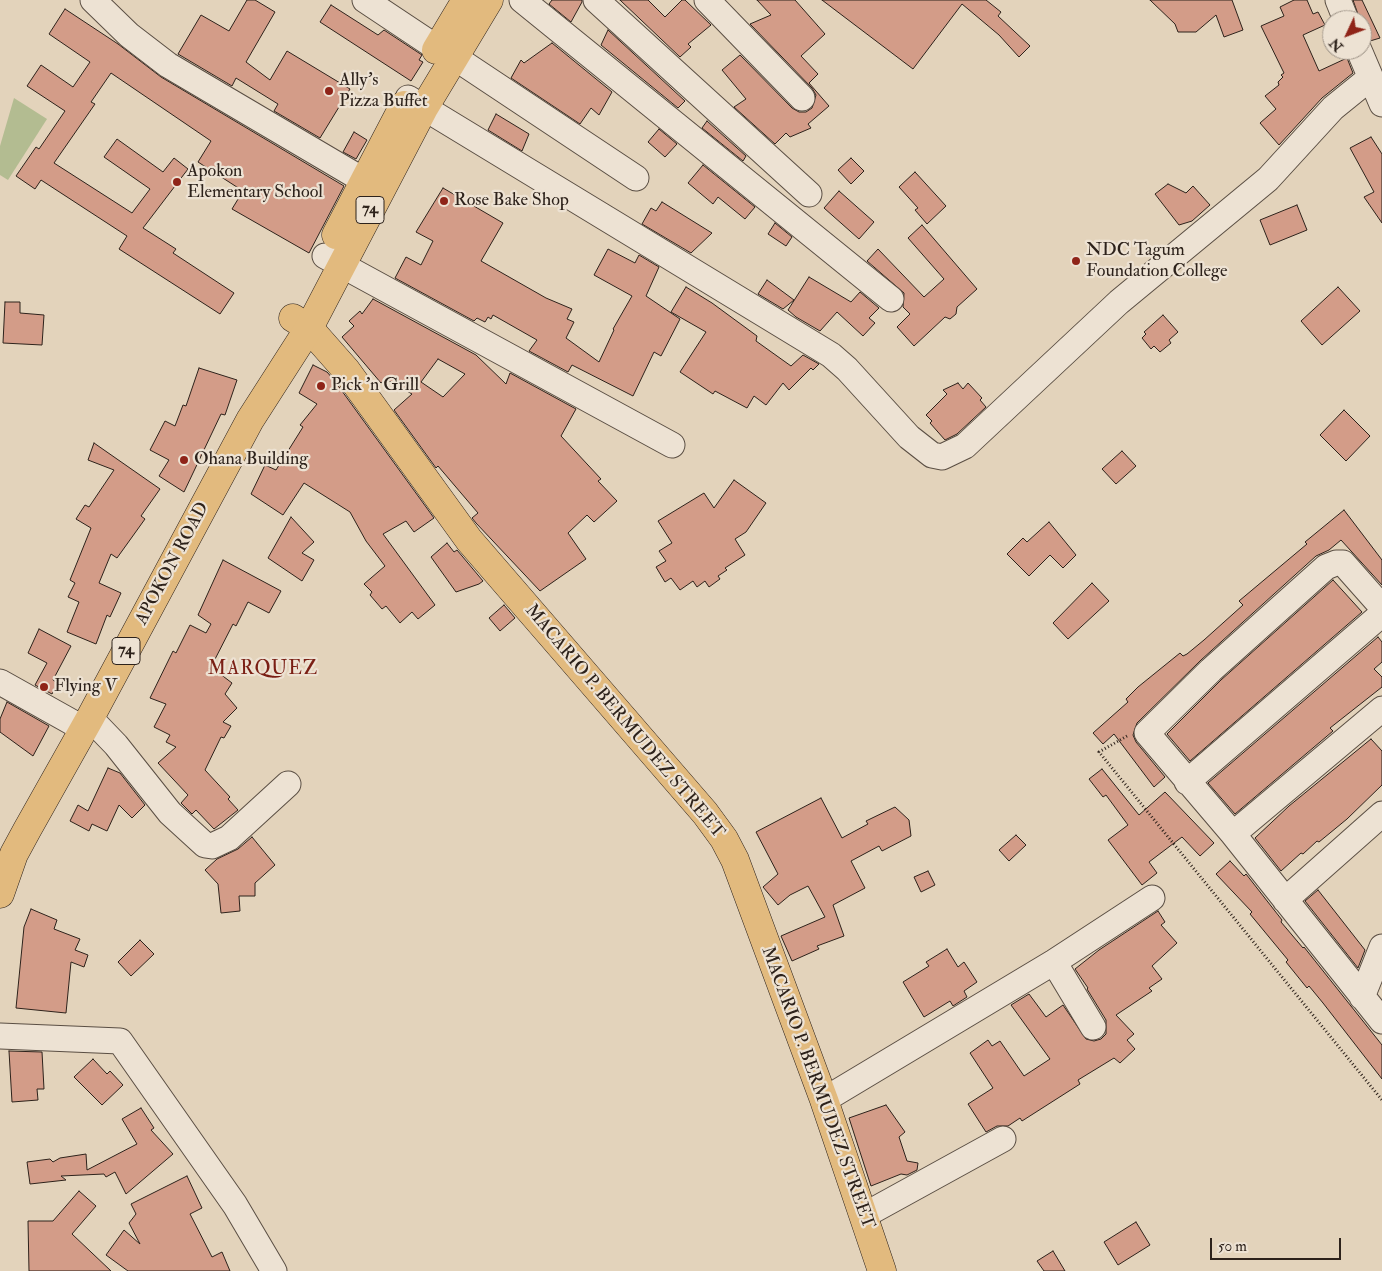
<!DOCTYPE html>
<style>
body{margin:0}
#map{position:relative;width:1382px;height:1271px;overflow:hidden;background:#e3d3bb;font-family:"IM FELL Double Pica",serif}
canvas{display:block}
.north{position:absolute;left:1322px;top:10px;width:50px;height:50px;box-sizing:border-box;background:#ede2d3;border:1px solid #a09589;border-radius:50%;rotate:227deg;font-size:14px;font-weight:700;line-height:20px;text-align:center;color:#2d221b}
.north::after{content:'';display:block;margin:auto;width:18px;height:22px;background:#8f2418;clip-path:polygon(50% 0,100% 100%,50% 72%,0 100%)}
.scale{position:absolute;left:1210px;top:1238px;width:131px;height:22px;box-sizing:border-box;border:2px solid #2d221b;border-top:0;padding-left:6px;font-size:15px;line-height:18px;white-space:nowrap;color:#2d221b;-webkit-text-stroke:4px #ede2d3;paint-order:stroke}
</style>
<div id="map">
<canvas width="1382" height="1271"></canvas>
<div class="north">N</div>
<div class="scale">50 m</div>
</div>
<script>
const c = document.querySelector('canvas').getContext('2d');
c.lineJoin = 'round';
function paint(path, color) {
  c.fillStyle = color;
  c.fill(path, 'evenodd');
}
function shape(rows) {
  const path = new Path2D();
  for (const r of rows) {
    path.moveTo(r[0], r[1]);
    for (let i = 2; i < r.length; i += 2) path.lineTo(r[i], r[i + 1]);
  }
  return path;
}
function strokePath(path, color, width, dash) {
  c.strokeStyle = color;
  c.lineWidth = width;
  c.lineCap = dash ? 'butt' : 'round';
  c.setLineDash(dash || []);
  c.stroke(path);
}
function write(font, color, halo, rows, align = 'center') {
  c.font = font + ' "IM FELL Double Pica",serif';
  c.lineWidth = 4.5;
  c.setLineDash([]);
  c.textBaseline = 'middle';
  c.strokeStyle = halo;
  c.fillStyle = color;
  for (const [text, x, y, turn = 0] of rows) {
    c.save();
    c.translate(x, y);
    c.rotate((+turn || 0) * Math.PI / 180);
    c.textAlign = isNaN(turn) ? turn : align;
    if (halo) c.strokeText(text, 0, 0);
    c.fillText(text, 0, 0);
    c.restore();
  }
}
const green = shape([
 [14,98,47,119,8,180,0,175,0,146]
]);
const building = shape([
 [247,0,255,0,275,12,246,62,270,80,287,51,350,89,320,138,274,111,278,104,236,78,232,86,178,54,201,15,229,31,247,0],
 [552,0,582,0,582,2,571,22,549,4,552,0],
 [620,0,648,0,665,17,682,0,685,0,711,25,688,44,691,47,680,57,620,0],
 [757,0,795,0,825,34,801,56,818,74,809,83,829,106,808,124,811,128,790,137,786,133,775,144,734,107,746,99,722,70,740,55,792,108,799,112,806,112,812,108,816,95,812,88,750,24,771,15,757,0],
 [822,0,986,0,1001,12,998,16,1030,46,1019,57,999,35,962,4,913,69,822,0],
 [1150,0,1232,0,1243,30,1224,37,1216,15,1196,32,1178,32,1175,24,1150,0],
 [1294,0,1307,0,1313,14,1318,12,1325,25,1303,35,1319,71,1347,58,1353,73,1322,98,1279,145,1260,123,1276,109,1265,96,1279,85,1278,82,1283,77,1281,75,1284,73,1261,26,1284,16,1280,7,1294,0],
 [1353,0,1362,0,1380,38,1370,41,1362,36,1362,20,1360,20,1353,0],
 [331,5,378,35,384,30,422,55,419,60,423,62,411,81,320,22,331,5],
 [65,9,118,44,161,77,344,186,309,253,232,209,243,191,198,162,211,141,111,73,91,102,95,104,54,163,132,213,150,189,104,157,117,139,163,172,174,158,188,169,143,228,176,249,173,253,234,293,220,314,119,249,127,236,41,180,35,189,16,176,36,147,39,149,65,111,27,86,41,65,73,87,90,62,49,34,65,9],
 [608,30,685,101,678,108,601,45,608,30],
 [552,43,612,92,599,115,591,108,580,124,511,78,521,60,524,63,552,43],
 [496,114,529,134,522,151,488,130,496,114],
 [707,121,746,156,743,161,702,128,707,121],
 [659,129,677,144,665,157,648,142,659,129],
 [354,132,367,140,356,159,343,152,354,132],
 [1371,137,1382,154,1382,223,1364,197,1374,192,1350,148,1371,137],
 [851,158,864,171,851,184,838,170,851,158],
 [703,165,755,207,745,219,718,197,713,204,688,183,703,165],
 [915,172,946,206,927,224,915,210,918,208,899,187,915,172],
 [1168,184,1186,193,1193,186,1210,205,1192,221,1179,225,1155,194,1168,184],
 [443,188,503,223,481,261,546,298,572,309,567,319,574,322,566,338,599,362,614,330,613,329,632,296,594,275,608,249,635,263,639,255,659,267,646,296,680,319,661,356,654,352,633,396,572,365,568,372,529,351,537,340,493,315,491,319,488,317,485,322,477,318,474,321,395,278,406,257,421,265,433,241,416,232,443,188],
 [839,191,874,222,859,239,824,208,839,191],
 [662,202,691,220,712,233,691,253,642,224,651,208,656,211,662,202],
 [1297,205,1307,230,1270,245,1260,220,1297,205],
 [775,223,792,237,786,246,768,234,775,223],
 [922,225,977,289,957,307,956,314,950,319,945,317,914,346,897,327,910,314,903,307,904,293,867,261,878,249,924,297,944,279,908,238,922,225],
 [809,277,851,302,860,292,879,308,869,318,875,323,863,336,837,312,820,331,796,317,788,310,809,277],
 [767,280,794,300,783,309,758,294,767,280],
 [686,287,712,303,757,336,756,341,791,366,803,355,819,364,813,370,811,368,789,390,783,383,766,405,754,396,747,408,715,391,713,394,680,372,706,332,671,312,686,287],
 [1338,287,1360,311,1322,345,1301,321,1338,287],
 [373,299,476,355,506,384,510,373,576,409,561,436,601,479,598,481,617,501,594,522,587,515,568,533,586,559,540,591,476,523,472,518,478,513,438,466,436,468,394,410,412,394,386,379,381,383,342,337,354,326,349,321,360,311,362,314,373,299],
 [438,359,465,374,443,397,421,382,438,359],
 [5,302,20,302,20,313,44,315,42,345,3,343,5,302],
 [1163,315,1178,332,1169,340,1171,343,1160,352,1154,346,1151,349,1142,338,1146,334,1144,332,1163,315],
 [313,365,327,372,334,380,434,518,414,532,406,521,383,534,435,605,418,619,412,612,400,623,386,606,382,609,370,595,372,592,364,584,385,566,366,541,350,512,304,483,283,515,251,494,265,465,276,470,303,427,300,425,317,404,299,393,313,365],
 [199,368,237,380,225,415,221,414,184,492,159,476,169,460,150,450,165,421,175,426,183,405,186,406,199,368],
 [958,383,963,389,968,383,982,398,980,400,986,407,957,434,945,440,930,423,932,421,926,415,947,394,943,390,958,383],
 [1344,410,1370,436,1346,461,1320,435,1344,410],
 [94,443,160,489,141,516,145,519,117,558,111,554,99,583,121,593,110,617,107,615,96,644,67,632,79,602,68,597,75,583,70,580,91,528,76,519,85,505,89,507,114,470,88,460,94,443],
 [1122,451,1136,466,1116,484,1102,469,1122,451],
 [734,480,766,503,746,532,735,539,745,555,725,568,727,570,718,576,720,579,709,587,705,581,697,587,693,581,680,590,671,578,665,582,656,567,666,561,659,551,672,543,658,521,704,493,714,508,734,480],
 [1344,510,1382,560,1382,585,1341,540,1329,550,1316,556,1201,660,1137,723,1133,735,1136,742,1165,777,1154,787,1114,734,1103,744,1093,733,1128,702,1126,699,1138,687,1180,653,1183,656,1187,654,1204,640,1243,605,1239,601,1307,544,1305,542,1344,510],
 [291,517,314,542,302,553,314,560,302,581,268,558,291,517],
 [1049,522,1076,555,1063,568,1050,555,1029,576,1007,554,1023,538,1027,542,1049,522],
 [447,543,454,552,457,550,483,581,479,584,456,592,431,557,447,543],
 [223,560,281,591,269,613,248,602,236,626,233,624,211,667,232,683,225,694,237,708,223,722,231,726,224,738,221,737,205,770,230,797,228,799,238,810,214,829,196,810,192,814,181,803,188,795,158,763,176,747,166,742,170,735,154,727,166,704,150,698,173,651,176,653,190,625,206,633,211,624,198,615,223,560],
 [1333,580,1362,612,1190,761,1167,734,1221,680,1333,580],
 [1092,583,1109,601,1068,639,1053,623,1092,583],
 [504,605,515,618,500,631,489,618,504,605],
 [39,629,71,646,53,680,58,683,52,694,35,685,47,663,28,653,39,629],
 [1378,637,1382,642,1382,662,1374,669,1382,677,1382,687,1330,728,1333,731,1235,814,1208,783,1378,637],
 [7,702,49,726,33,756,0,732,0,719,7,702],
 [1371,739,1382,751,1382,785,1347,819,1319,842,1317,841,1303,854,1301,853,1281,871,1255,838,1289,806,1371,739],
 [108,768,120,773,145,805,132,818,119,805,107,831,92,824,89,831,70,821,78,805,88,811,108,768],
 [1102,769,1139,815,1165,792,1214,843,1200,856,1182,837,1149,862,1157,873,1142,885,1108,840,1128,825,1106,795,1103,797,1089,779,1102,769],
 [821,798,842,838,868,824,866,821,895,807,909,820,911,836,882,851,879,846,851,861,865,888,833,905,844,936,817,946,819,949,792,961,781,936,825,917,808,886,790,895,778,905,763,887,778,874,756,832,821,798],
 [1016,835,1026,845,1009,861,999,850,1016,835],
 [252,837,275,865,255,883,255,896,239,896,240,911,221,913,218,884,205,870,217,859,238,849,252,837],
 [1230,861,1244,876,1246,874,1282,920,1281,922,1303,948,1304,947,1382,1045,1382,1079,1323,1003,1309,986,1307,988,1286,962,1288,960,1250,914,1252,912,1216,874,1230,861],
 [928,871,935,885,921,892,914,877,928,871],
 [1318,890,1365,950,1358,968,1305,901,1318,890],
 [31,909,57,920,54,929,80,939,75,950,88,955,84,967,71,962,66,1013,16,1008,24,927,31,909],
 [1158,911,1165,922,1161,925,1177,943,1152,966,1162,979,1149,988,1152,991,1116,1015,1134,1034,1127,1040,1135,1049,1120,1063,1114,1058,1078,1080,1080,1084,1022,1121,1020,1118,1008,1126,997,1126,986,1132,968,1104,993,1088,970,1053,988,1040,992,1046,1000,1041,1024,1076,1050,1059,1011,1005,1029,994,1046,1017,1063,1005,1086,1039,1094,1041,1101,1039,1106,1034,1106,1020,1087,989,1088,988,1075,969,1099,950,1158,911],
 [140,940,154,954,131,976,118,962,140,940],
 [947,949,958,967,964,962,977,982,964,991,967,997,953,1006,950,1001,924,1017,903,982,929,966,926,962,947,949],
 [9,1051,42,1052,44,1089,37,1089,38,1100,12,1102,9,1051],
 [93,1059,107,1074,110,1071,123,1085,102,1105,74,1077,93,1059],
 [886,1105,905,1132,899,1137,907,1161,918,1163,917,1170,907,1175,901,1174,871,1186,849,1118,886,1105],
 [141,1108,154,1128,151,1130,173,1154,126,1194,115,1172,106,1177,104,1174,61,1176,66,1180,30,1184,27,1162,50,1159,53,1162,60,1158,86,1154,87,1170,137,1144,122,1119,141,1108],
 [187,1176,202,1208,190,1214,212,1257,222,1252,230,1271,128,1271,106,1255,124,1230,140,1244,129,1223,136,1214,131,1204,187,1176],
 [79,1191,96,1206,72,1234,111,1271,29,1271,28,1221,53,1221,79,1191],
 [1136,1222,1150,1245,1118,1265,1104,1242,1136,1222],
 [1053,1251,1065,1271,1044,1271,1037,1261,1053,1251]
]);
const path = shape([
 [1127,736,1099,752,1382,1100]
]);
const minor = shape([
 [93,0,129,35,168,65,363,180],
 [365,0,437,48],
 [522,0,891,299],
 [596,0,809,194],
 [707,0,802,98],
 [1338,0,1346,20],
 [1359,50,1382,104],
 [454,57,636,178],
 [408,98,831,355,847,369,909,437,932,455,942,457,965,446,1119,302,1268,179,1333,108,1370,78],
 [325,256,672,445],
 [1382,607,1343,563,1336,563,1326,567,1211,670,1147,733,1233,834,1382,1021],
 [0,682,84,729],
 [90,718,116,745,170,813,205,845,212,846,229,838,288,784],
 [1187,782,1382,614],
 [1233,834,1382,709],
 [1285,900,1382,814],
 [1054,962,1093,1027],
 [1362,997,1382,947],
 [0,1036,120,1041,235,1205,274,1271],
 [824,1100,1054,962,1152,898],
 [863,1216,1003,1139]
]);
const major = shape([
 [293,318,309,328,346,370,469,540,705,813,724,839,735,860,824,1100,882,1271]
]);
const highway = shape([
 [436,50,466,0],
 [336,235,404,105],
 [0,894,14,854,27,830,90,718,250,420,309,328,424,108,489,0]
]);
const markers = [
 [329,91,5,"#8f2418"],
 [177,182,5,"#8f2418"],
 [444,201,5,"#8f2418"],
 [1076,261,5,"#8f2418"],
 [321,386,5,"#8f2418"],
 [184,460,5,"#8f2418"],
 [44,687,5,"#8f2418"]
];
const shields = [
 [370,210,28],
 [126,651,28]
];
const shieldNames = [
 ["74",370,210],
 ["74",126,651]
];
const poiNames = [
 ["Ally's",339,81],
 ["Pizza Buffet",339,102],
 ["Apokon",187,172],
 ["Elementary School",187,193],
 ["Rose Bake Shop",454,201],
 ["NDC Tagum",1086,251],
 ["Foundation College",1086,272],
 ["Pick 'n Grill",331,386],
 ["Ohana Building",194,460],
 ["Flying V",54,687]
];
const streetNames = [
 ["APOKON ROAD",173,564,-62],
 ["MACARIO P. BERMUDEZ STREET",624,722,50],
 ["MACARIO P. BERMUDEZ STREET",817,1088,70]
];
const neighbourhoodNames = [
 ["MARQUEZ",263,670]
];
paint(green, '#b3bc91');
paint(building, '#d39c88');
strokePath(building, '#2d221b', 1);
strokePath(minor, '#5a4e43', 27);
strokePath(major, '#2d221b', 29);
strokePath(highway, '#2d221b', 29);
strokePath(path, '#2d221b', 3, [1, 2.5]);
strokePath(minor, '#ede2d3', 25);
strokePath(major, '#e2ba7e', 28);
strokePath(highway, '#e2ba7e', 28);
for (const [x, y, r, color] of markers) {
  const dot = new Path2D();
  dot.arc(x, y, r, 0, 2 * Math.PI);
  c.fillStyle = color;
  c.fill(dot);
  strokePath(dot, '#ede2d3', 2);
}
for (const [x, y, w] of shields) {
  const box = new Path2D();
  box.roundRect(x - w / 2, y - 13.5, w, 27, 4);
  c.fillStyle = '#ede2d3';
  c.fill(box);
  strokePath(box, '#2d221b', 1);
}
write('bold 16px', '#2d221b', null, shieldNames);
write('18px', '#2d221b', '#ede2d3', poiNames, 'left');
write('18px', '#2d221b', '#ede2d3', streetNames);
c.letterSpacing = '1px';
write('19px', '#7a1f14', '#ede2d3', neighbourhoodNames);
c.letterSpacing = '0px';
</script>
